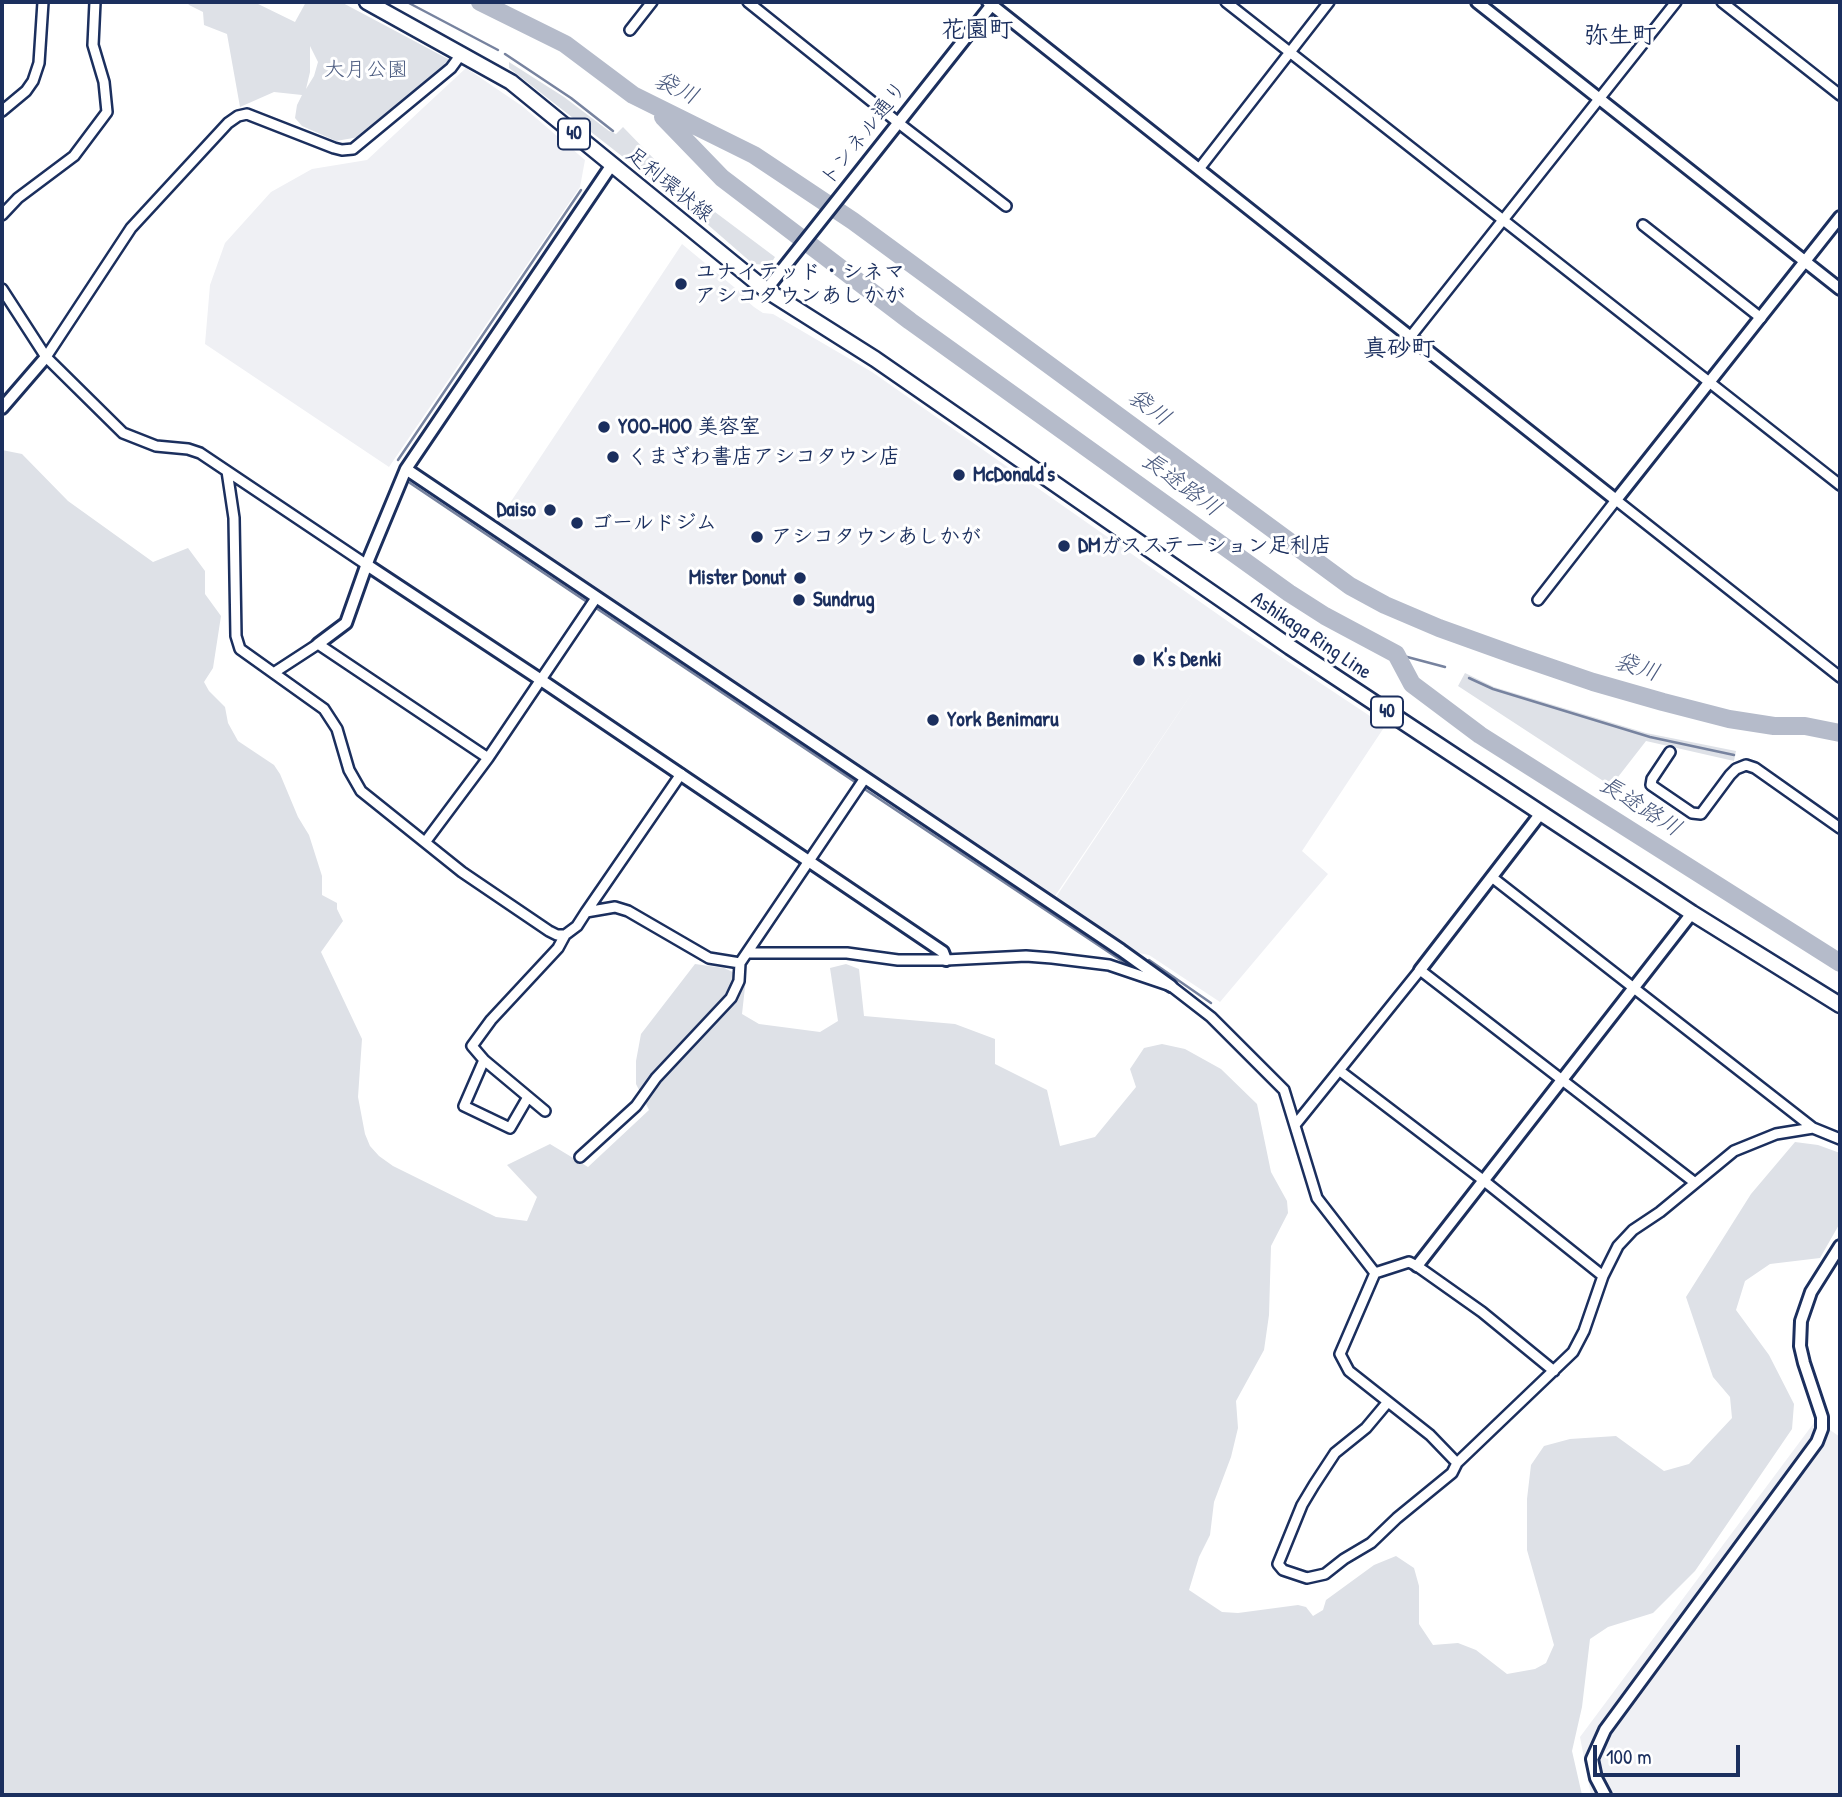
<!DOCTYPE html>
<meta charset="utf-8">
<style>
body{margin:0}
#map{position:relative;width:1842px;height:1797px;overflow:hidden;background:#fff;font-family:"Patrick Hand",sans-serif}
canvas{display:block}
.frame{position:absolute;inset:0;border:4px solid #1b2f5e;pointer-events:none}
.scale{position:absolute;left:1593px;top:1745px;width:147px;height:32px;box-sizing:border-box;border:4px solid #1b2f5e;border-top:0;padding-left:9px;font-size:21px;line-height:24px;white-space:nowrap;color:#1b2f5e;-webkit-text-stroke:5px #fff;paint-order:stroke}
</style>
<div id="map">
<canvas width="1842" height="1797"></canvas>
<div class="frame"></div>
<div class="scale">100 m</div>
</div>
<script>
const c = document.querySelector('canvas').getContext('2d');
c.lineJoin = 'round';
function paint(path, color) {
  c.fillStyle = color;
  c.fill(path, 'evenodd');
}
function shape(rows) {
  const path = new Path2D();
  for (const r of rows) {
    path.moveTo(r[0], r[1]);
    for (let i = 2; i < r.length; i += 2) path.lineTo(r[i], r[i + 1]);
  }
  return path;
}
function strokePath(path, color, width, dash) {
  c.strokeStyle = color;
  c.lineWidth = width;
  c.lineCap = dash ? 'butt' : 'round';
  c.setLineDash(dash || []);
  c.stroke(path);
}
function write(font, color, halo, rows, align = 'center') {
  c.font = font + ' "Patrick Hand","Klee One",sans-serif';
  c.lineWidth = 6;
  c.setLineDash([]);
  c.textBaseline = 'middle';
  c.strokeStyle = halo;
  c.fillStyle = color;
  for (const [text, x, y, turn = 0] of rows) {
    c.save();
    c.translate(x, y);
    c.rotate((+turn || 0) * Math.PI / 180);
    c.textAlign = isNaN(turn) ? turn : align;
    if (halo) c.strokeText(text, 0, 0);
    c.fillText(text, 0, 0);
    c.restore();
  }
}
const built = shape([
 [466,68,522,106,585,160,580,187,389,467,205,344,210,285,225,243,271,192,312,169,367,160],
 [682,244,746,297,747,301,754,307,763,313,773,314,872,372,1236,627,1385,726,1302,851,1328,874,1220,1002,1149,955,1139,953,1054,900,1196,687,1053,899,498,521],
 [1816,1420,1840,1437,1840,1795,1591,1795,1580,1737]
]);
const green = shape([
 [187,2,254,2,295,22,306,2,341,2,448,59,449,64,359,137,336,141,302,126,295,118,297,105,302,95,274,92,240,107,227,34,204,25,203,12,189,5],
 [310,46,318,62,314,76,306,89,310,72],
 [509,62,564,97,609,131,616,134,623,127,656,161,711,209,775,257,770,265,753,264,691,210,509,68],
 [2,450,22,454,68,501,153,562,188,548,205,571,205,594,221,616,213,668,204,682,209,691,225,707,228,723,238,741,274,765,280,774,298,817,309,835,322,876,322,895,337,903,337,909,343,921,321,952,362,1039,358,1097,365,1134,370,1146,379,1156,393,1166,496,1217,527,1221,537,1197,507,1165,550,1144,588,1167,649,1110,636,1084,636,1061,641,1034,695,964,724,968,746,978,742,1014,759,1024,820,1032,838,1021,830,968,846,964,859,969,864,1016,955,1024,995,1039,995,1064,1047,1090,1060,1146,1095,1137,1136,1087,1130,1069,1144,1048,1162,1044,1185,1049,1221,1069,1257,1104,1271,1172,1287,1201,1288,1213,1271,1246,1269,1315,1264,1350,1236,1401,1238,1428,1231,1457,1214,1502,1210,1535,1199,1557,1189,1590,1222,1612,1238,1613,1298,1605,1306,1607,1313,1616,1323,1610,1326,1600,1374,1565,1396,1556,1414,1568,1419,1586,1419,1624,1433,1645,1458,1643,1476,1650,1507,1674,1535,1669,1546,1663,1554,1645,1527,1550,1527,1499,1531,1465,1544,1446,1570,1439,1616,1436,1664,1471,1689,1464,1732,1418,1730,1397,1713,1377,1686,1297,1751,1194,1795,1142,1818,1145,1840,1153,1840,1223,1820,1258,1770,1264,1745,1281,1736,1310,1769,1355,1794,1404,1792,1429,1695,1571,1653,1613,1608,1627,1590,1639,1582,1707,1572,1751,1582,1795,2,1795],
 [1465,673,1494,687,1646,733,1736,751,1734,761,1646,741,1611,786,1458,686]
]);
const stream = shape([
 [407,2,498,50],
 [505,54,571,98,613,131],
 [398,460,581,190],
 [410,483,858,784],
 [1396,654,1445,667],
 [1469,678,1493,689,1650,737,1734,755],
 [863,788,1128,965],
 [1149,960,1211,1003]
]);
const river = shape([
 [480,2,565,44,633,95,754,155,853,221,1350,586,1385,605,1439,628,1517,656,1593,682,1663,702,1729,719,1774,726,1805,726,1840,733],
 [663,117,722,178,910,321,1289,593,1325,616,1396,654,1412,684,1480,735,1840,963]
]);
const minor = shape([
 [748,2,905,128,1006,206],
 [1226,2,1840,485],
 [1722,2,1840,95],
 [630,30,652,2],
 [2,111,26,91,33,81,39,63,43,2],
 [1199,169,1329,2],
 [2,215,18,198,74,156,107,112,104,82,93,45,95,2],
 [1643,225,1761,318],
 [2,289,46,357,123,433,156,446,188,449,200,453,367,565],
 [1411,336,1676,2],
 [46,357,131,228,228,123,238,116,247,114,334,148,342,150,353,149,451,68,462,53],
 [227,471,234,518,236,636,240,649,324,709,337,729,349,770,361,791,462,872,549,931,557,935,565,935],
 [1538,600,1616,500,1840,677],
 [275,672,318,644,488,758],
 [1670,752,1652,779,1651,785,1692,813,1701,814,1730,775,1736,769,1746,765,1755,768,1840,828],
 [426,841,488,758,596,598],
 [1493,878,1813,1128],
 [586,912,681,774],
 [748,953,847,953,898,960,946,960,1026,956,1052,958,1109,965,1171,986,1211,1017,1284,1090,1317,1198,1375,1273],
 [484,1060,464,1106,510,1128,528,1097],
 [1340,1071,1483,1180,1603,1276],
 [545,1111,484,1060,472,1046,491,1020,558,948,565,935,577,926,586,912,615,907,628,911,709,958,740,963],
 [1295,1125,1420,970,1694,1182],
 [580,1157,636,1106,656,1078,731,998,739,981,740,963,865,778],
 [1387,1403,1366,1428,1335,1453,1314,1485,1302,1505,1278,1564,1283,1570,1307,1578,1325,1574,1344,1559,1371,1543,1397,1518,1452,1473,1457,1463,1573,1352,1584,1331,1603,1276,1618,1246,1633,1230,1660,1212,1734,1151,1776,1134,1813,1128,1840,1139],
 [1457,1463,1430,1435,1349,1371,1340,1354,1375,1273,1409,1262,1417,1266,1482,1312,1554,1371]
]);
const tertiary = shape([
 [988,2,1616,500,1840,217],
 [1477,2,1840,289],
 [766,290,994,2],
 [2,408,46,357],
 [406,469,1121,950,1171,986],
 [367,565,541,680,943,952,946,960],
 [318,644,346,623,369,558,406,469,611,166],
 [1420,970,1541,813],
 [1417,1266,1692,913],
 [1605,1795,1596,1778,1592,1759,1605,1730,1817,1442,1822,1429,1822,1417,1804,1363,1800,1346,1801,1321,1811,1292,1840,1246]
]);
const primary = shape([
 [367,2,511,82,766,290,875,359,1290,647,1692,913,1840,1005]
]);
const markers = [
 [681,284,7,"#1b2f5e"],
 [604,427,7,"#1b2f5e"],
 [613,457,7,"#1b2f5e"],
 [959,475,7,"#1b2f5e"],
 [550,510,7,"#1b2f5e"],
 [577,523,7,"#1b2f5e"],
 [757,537,7,"#1b2f5e"],
 [1064,546,7,"#1b2f5e"],
 [800,578,7,"#1b2f5e"],
 [799,600,7,"#1b2f5e"],
 [1139,660,7,"#1b2f5e"],
 [933,720,7,"#1b2f5e"]
];
const shields = [
 [574,134,32],
 [1387,712,32]
];
const shieldNames = [
 ["40",574,134],
 ["40",1387,712]
];
const parkNames = [
 ["大月公園",366,70]
];
const streetNames = [
 ["トンネル通り",864,134,-52],
 ["足利環状線",669,185,39],
 ["Ashikaga Ring Line",1311,636,34]
];
const poiNames = [
 ["ユナイテッド・シネマ",695,272],
 ["アシコタウンあしかが",695,296],
 ["YOO-HOO 美容室",618,427],
 ["くまざわ書店アシコタウン店",627,457],
 ["McDonald's",973,475],
 ["Daiso",536,510,"right"],
 ["ゴールドジム",591,523],
 ["アシコタウンあしかが",771,537],
 ["DMガスステーション足利店",1078,546],
 ["Mister Donut",786,578,"right"],
 ["Sundrug",813,600],
 ["K's Denki",1153,660],
 ["York Benimaru",947,720]
];
const waterNames = [
 ["袋川",676,89,26],
 ["袋川",1149,408,36],
 ["長途路川",1181,485,36],
 ["袋川",1637,668,18],
 ["長途路川",1640,807,32]
];
const quarterNames = [
 ["花園町",977,31],
 ["弥生町",1620,37],
 ["真砂町",1399,350]
];
paint(built, '#eff0f4');
paint(green, '#dee1e7');
strokePath(stream, '#77839f', 2.5);
strokePath(river, '#b5bbca', 18);
strokePath(minor, '#1b2f5e', 14);
strokePath(tertiary, '#1b2f5e', 16);
strokePath(primary, '#1b2f5e', 19);
strokePath(minor, '#fff', 9);
strokePath(tertiary, '#fff', 10);
strokePath(primary, '#fff', 14);
for (const [x, y, r, color] of markers) {
  const dot = new Path2D();
  dot.arc(x, y, r, 0, 2 * Math.PI);
  c.fillStyle = color;
  c.fill(dot);
  strokePath(dot, '#fff', 2.5);
}
for (const [x, y, w] of shields) {
  const box = new Path2D();
  box.roundRect(x - w / 2, y - 15.5, w, 31, 5);
  c.fillStyle = '#fff';
  c.fill(box);
  strokePath(box, '#1b2f5e', 2);
}
write('bold 19px', '#1b2f5e', null, shieldNames);
write('21px', '#4c5c80', '#fff', parkNames);
write('21px', '#1b2f5e', '#fff', streetNames);
write('bold 21px', '#1b2f5e', '#fff', poiNames, 'left');
write('italic 23px', '#49597e', '#fff', waterNames);
write('bold 24px', '#1b2f5e', '#fff', quarterNames);
</script>
